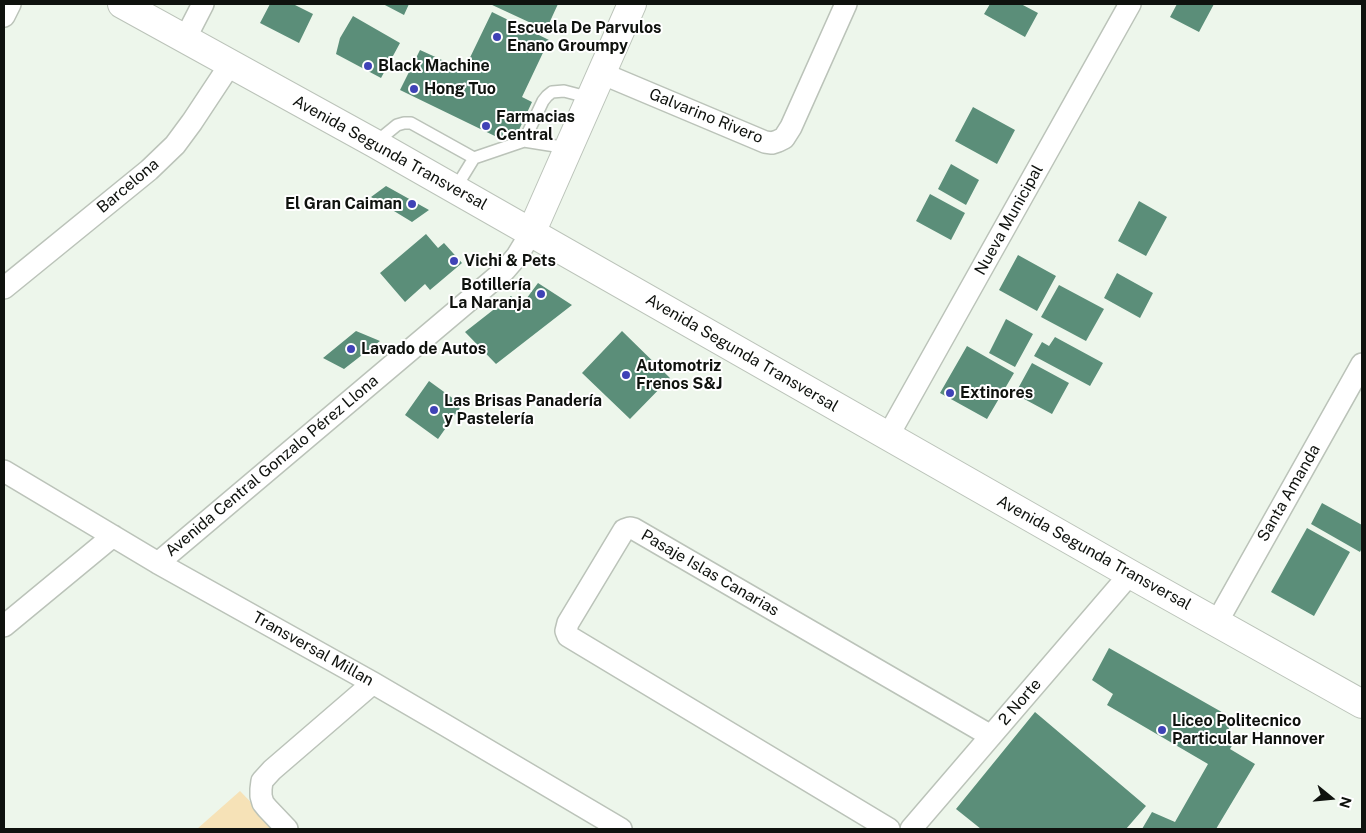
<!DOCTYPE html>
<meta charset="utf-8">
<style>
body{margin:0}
#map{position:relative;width:1366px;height:833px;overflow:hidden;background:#edf6eb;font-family:"Public Sans",sans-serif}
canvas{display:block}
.frame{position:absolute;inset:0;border:5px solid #0f120e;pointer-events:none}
.north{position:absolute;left:1306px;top:773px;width:50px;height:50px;-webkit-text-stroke:4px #fff;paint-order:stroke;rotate:107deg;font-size:14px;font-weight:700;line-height:20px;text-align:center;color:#0f120e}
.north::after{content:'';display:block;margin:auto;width:18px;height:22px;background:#0f120e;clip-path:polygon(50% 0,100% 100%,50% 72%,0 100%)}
</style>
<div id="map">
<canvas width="1366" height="833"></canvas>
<div class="frame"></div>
<div class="north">N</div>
</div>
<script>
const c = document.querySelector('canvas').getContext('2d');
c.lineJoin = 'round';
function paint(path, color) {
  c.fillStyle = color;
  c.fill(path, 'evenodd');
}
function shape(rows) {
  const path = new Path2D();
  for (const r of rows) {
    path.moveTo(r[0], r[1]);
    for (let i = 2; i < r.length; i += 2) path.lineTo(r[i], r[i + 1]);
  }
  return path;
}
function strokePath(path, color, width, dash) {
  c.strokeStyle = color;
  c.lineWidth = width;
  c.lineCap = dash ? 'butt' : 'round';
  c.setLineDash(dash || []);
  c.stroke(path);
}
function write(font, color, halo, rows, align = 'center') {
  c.font = font + ' "Public Sans",sans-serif';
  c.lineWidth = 4;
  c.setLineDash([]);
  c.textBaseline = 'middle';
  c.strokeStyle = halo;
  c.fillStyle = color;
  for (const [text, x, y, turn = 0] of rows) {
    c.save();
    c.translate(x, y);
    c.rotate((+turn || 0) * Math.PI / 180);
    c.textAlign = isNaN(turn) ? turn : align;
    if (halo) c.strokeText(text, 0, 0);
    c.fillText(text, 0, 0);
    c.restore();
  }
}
const green = shape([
 [240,791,277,829,197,829]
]);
const building = shape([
 [270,4,293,4,313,14,299,43,260,23],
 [383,4,409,4,404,15],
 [490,4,558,4,546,30],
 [990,4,1021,4,1038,13,1025,37,984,14],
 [1177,4,1214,4,1199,32,1170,17],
 [492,12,549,40,522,97,532,102,518,132,499,138,400,90,420,50,464,70],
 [353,16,400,43,381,78,336,54,340,38],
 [973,107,1015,130,997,164,955,141],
 [951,164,979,180,966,205,938,189],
 [386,186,429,210,412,222,371,197],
 [930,194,965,213,951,240,916,221],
 [1139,201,1167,217,1146,256,1118,241],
 [426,234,438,248,444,243,462,263,430,290,425,284,405,302,380,273],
 [1018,255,1056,276,1037,311,999,290],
 [1117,273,1153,293,1140,318,1104,298],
 [538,283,572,305,496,364,465,332,511,296,521,306],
 [1059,285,1104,309,1086,341,1041,317],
 [1006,319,1033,334,1015,367,989,353],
 [356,331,380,341,344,369,323,358],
 [622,331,670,378,630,419,582,373],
 [1055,337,1103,363,1090,386,1034,356,1042,342,1049,346],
 [967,346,1014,373,987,419,940,393],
 [1032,363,1069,383,1052,414,1015,394],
 [429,381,462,405,438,439,405,415],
 [1322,503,1362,525,1362,548,1360,552,1311,524],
 [1307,528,1350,552,1314,616,1271,592],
 [1109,648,1234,719,1227,732,1237,737,1230,749,1255,764,1216,829,1142,829,1152,812,1175,822,1208,764,1107,705,1113,694,1092,680],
 [1035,712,1146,806,1126,829,981,829,956,809]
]);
const service = shape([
 [524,141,543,101,547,96,552,92,564,91,591,98],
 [375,143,397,125,404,123,411,123,474,158],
 [455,189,474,158,524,141,568,148]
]);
const minor = shape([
 [4,16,10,4],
 [185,39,203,4],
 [601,73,765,142,772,143,778,141,784,138,791,127,846,4],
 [4,288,149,170,175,145,192,122,231,63],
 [888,436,1130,4],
 [4,471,158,563,373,683,445,725,621,829],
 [158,563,505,270,517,256,531,233],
 [1217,622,1362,364],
 [4,626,113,536],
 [287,829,267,808,263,803,261,796,261,789,262,781,272,770,373,683],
 [889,829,568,636,566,631,568,623,624,530,630,528,634,529,991,736],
 [911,829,1130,574]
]);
const tertiary = shape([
 [531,233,632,4]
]);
const secondary = shape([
 [122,4,374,143,1130,574,1362,704]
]);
const markers = [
 [497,37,5,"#3f42b6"],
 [368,66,5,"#3f42b6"],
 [414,89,5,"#3f42b6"],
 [486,126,5,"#3f42b6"],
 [412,204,5,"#3f42b6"],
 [454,261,5,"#3f42b6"],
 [541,294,5,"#3f42b6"],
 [351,349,5,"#3f42b6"],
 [626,375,5,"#3f42b6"],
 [950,393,5,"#3f42b6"],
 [434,410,5,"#3f42b6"],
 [1162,730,5,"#3f42b6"]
];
const poiNames = [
 ["Escuela De Parvulos",507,28],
 ["Enano Groumpy",507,46],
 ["Black Machine",378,66],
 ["Hong Tuo",424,89],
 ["Farmacias",496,117],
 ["Central",496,135],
 ["El Gran Caiman",402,204,"right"],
 ["Vichi & Pets",464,261],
 ["Botillería",531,285,"right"],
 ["La Naranja",531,303,"right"],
 ["Lavado de Autos",361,349],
 ["Automotriz",636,366],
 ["Frenos S&J",636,384],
 ["Extinores",960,393],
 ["Las Brisas Panadería",444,401],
 ["y Pastelería",444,419],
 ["Liceo Politecnico",1172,721],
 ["Particular Hannover",1172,739]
];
const streetNames = [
 ["Galvarino Rivero",706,116,22],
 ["Avenida Segunda Transversal",390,153,29],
 ["Barcelona",128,186,-40],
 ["Nueva Municipal",1009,220,-61],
 ["Avenida Segunda Transversal",742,353,30],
 ["Avenida Central Gonzalo Pérez Llona",272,466,-40],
 ["Santa Amanda",1289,493,-60],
 ["Avenida Segunda Transversal",1094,553,29],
 ["Pasaje Islas Canarias",710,573,30],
 ["Transversal Millan",313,649,29],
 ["2 Norte",1020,702,-49]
];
paint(green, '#f6e2b7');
paint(building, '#5b8e79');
strokePath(service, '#bbc3b9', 14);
strokePath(minor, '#bbc3b9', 24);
strokePath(tertiary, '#bbc3b9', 30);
strokePath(secondary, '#bbc3b9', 30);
strokePath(service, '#fff', 11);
strokePath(minor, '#fff', 21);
strokePath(tertiary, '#fff', 28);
strokePath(secondary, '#fff', 28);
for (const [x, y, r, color] of markers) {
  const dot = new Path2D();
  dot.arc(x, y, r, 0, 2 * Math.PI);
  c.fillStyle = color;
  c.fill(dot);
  strokePath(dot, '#fff', 2);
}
write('bold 16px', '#0f120e', '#fff', poiNames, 'left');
write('16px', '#0f120e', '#fff', streetNames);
</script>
